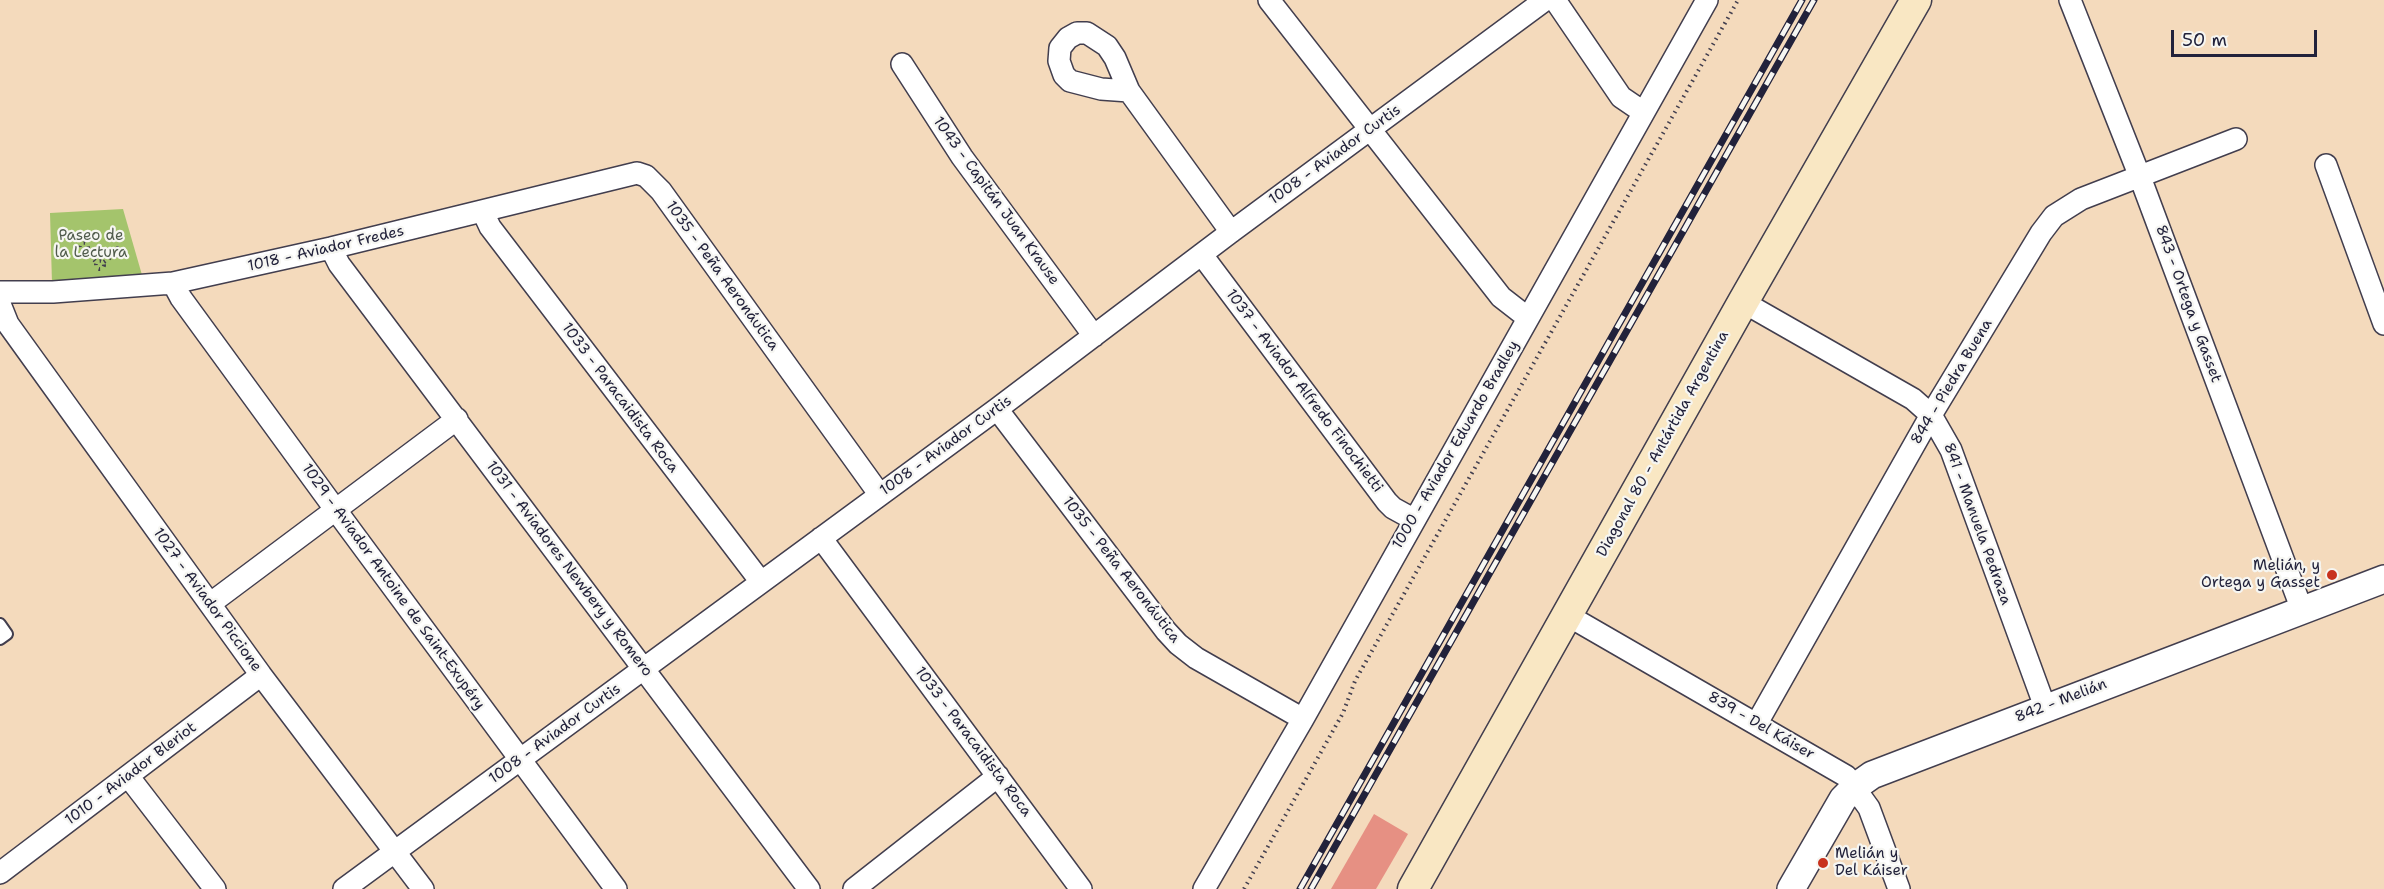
<!DOCTYPE html>
<meta charset="utf-8">
<style>
body{margin:0}
#map{position:relative;width:2384px;height:889px;overflow:hidden;background:#f4dabc;font-family:"Shantell Sans",sans-serif}
canvas{display:block}
.scale{position:absolute;left:2171px;top:30px;width:146px;height:27px;box-sizing:border-box;border:3px solid #22223b;border-top:0;padding-left:8px;font-size:18px;line-height:21px;white-space:nowrap;color:#22223b;-webkit-text-stroke:4px #f6f6f2;paint-order:stroke}
</style>
<div id="map">
<canvas width="2384" height="889"></canvas>
<div class="scale">50 m</div>
</div>
<script>
const c = document.querySelector('canvas').getContext('2d');
c.lineJoin = 'round';
function paint(path, color) {
  c.fillStyle = color;
  c.fill(path, 'evenodd');
}
function shape(rows) {
  const path = new Path2D();
  for (const r of rows) {
    if (r.length === 3) {
      path.moveTo(r[0] + r[2], r[1]);
      path.arc(r[0], r[1], r[2], 0, 2 * Math.PI);
      continue;
    }
    path.moveTo(r[0], r[1]);
    for (let i = 2; i < r.length; i += 2) path.lineTo(r[i], r[i + 1]);
  }
  return path;
}
function strokePath(path, color, width, dash) {
  c.strokeStyle = color;
  c.lineWidth = width;
  c.lineCap = dash ? 'butt' : 'round';
  c.setLineDash(dash || []);
  c.stroke(path);
}
function write(font, color, halo, rows, align = 'center') {
  c.font = font + ' "Shantell Sans",sans-serif';
  c.lineWidth = 4.5;
  c.setLineDash([]);
  c.textBaseline = 'middle';
  c.strokeStyle = halo;
  c.fillStyle = color;
  for (const [text, x, y, turn = 0] of rows) {
    c.save();
    c.translate(x, y);
    c.rotate((+turn || 0) * Math.PI / 180);
    c.textAlign = isNaN(turn) ? turn : align;
    if (halo) c.strokeText(text, 0, 0);
    c.fillText(text, 0, 0);
    c.restore();
  }
}
const green = shape([
 [123,209,142,275,52,283,50,213]
]);
const building = shape([
 [1374,814,1408,834,1376,889,1331,889]
]);
const path = shape([
 [84,247,4],
 [117,252,4],
 [86,251,97,263],
 [100,265,4],
 [104,262,114,255],
 [1244,889,1343,713,1355,681,1738,0]
]);
const service = shape([
 [0,624,7,634,0,639]
]);
const minor = shape([
 [1269,0,1501,297,1528,318],
 [1555,0,1621,97,1643,112],
 [2070,0,2140,177,2302,610],
 [902,64,962,157,1094,336],
 [1129,91,1101,89,1070,81,1064,75,1059,61,1060,48,1068,38,1077,33,1087,33,1107,46,1115,58,1129,91,1231,232],
 [2326,165,2384,324],
 [483,212,490,227,761,582],
 [331,248,339,264,809,889],
 [1202,255,1387,502,1393,508,1413,519],
 [173,283,181,298,335,509,616,889],
 [0,292,53,292,173,283,331,248,637,173,646,176,661,191,880,495],
 [1743,302,1913,399,1931,415,1951,450,2045,707],
 [0,304,8,324,261,675,423,889],
 [997,409,1166,631,1178,644,1196,658,1303,719],
 [821,538,1081,889],
 [211,603,457,419],
 [1567,615,1846,776,1869,808,1899,889],
 [1757,723,1931,415,2041,233,2054,216,2081,199,2236,139],
 [128,776,215,889],
 [0,873,261,675],
 [344,889,997,409,1231,232,1545,0],
 [854,889,998,776],
 [1204,889,1303,719,1707,0]
]);
const tertiary = shape([
 [1791,889,1843,799,1855,787,1872,775,2384,579]
]);
const secondary = shape([
 [1413,889,1743,302,1916,0]
]);
const rail = shape([
 [1300,889,1802,0],
 [1311,889,1814,0]
]);
const markers = [
 [2332,575,6,"#c8321e"],
 [1823,863,6,"#c8321e"]
];
const streetNames = [
 ["1008 - Aviador Curtis",1335,155,-36],
 ["1043 - Capitán Juan Krause",996,201,54],
 ["1018 - Aviador Fredes",326,249,-13],
 ["1035 - Peña Aeronáutica",722,276,54],
 ["843 - Ortega y Gasset",2188,304,70],
 ["844 - Piedra Buena",1952,382,-59],
 ["1037 - Aviador Alfredo Finochietti",1304,391,53],
 ["1033 - Paracaidista Roca",620,398,53],
 ["Diagonal 80 - Antártida Argentina",1663,444,-61],
 ["1000 - Aviador Eduardo Bradley",1456,445,-60],
 ["1008 - Aviador Curtis",946,446,-36],
 ["841 - Manuela Pedraza",1977,524,70],
 ["1031 - Aviadores Newbery y Romero",569,569,53],
 ["1035 - Peña Aeronáutica",1121,570,52],
 ["1029 - Aviador Antoine de Saint-Exupéry",393,587,54],
 ["1027 - Aviador Piccione",207,600,54],
 ["842 - Melián",2061,701,-21],
 ["839 - Del Káiser",1761,726,30],
 ["1008 - Aviador Curtis",555,734,-36],
 ["1033 - Paracaidista Roca",973,742,53],
 ["1010 - Aviador Bleriot",131,774,-37]
];
const parkNames = [
 ["Paseo de",91,236],
 ["la Lectura",91,253]
];
const poiNames = [
 ["Melián, y",2320,566],
 ["Ortega y Gasset",2320,583],
 ["Melián y",1835,854,"left"],
 ["Del Káiser",1835,871,"left"]
];
paint(green, '#a4c46c');
paint(building, '#e69083');
strokePath(service, '#423e4e', 14);
strokePath(minor, '#423e4e', 24);
strokePath(tertiary, '#423e4e', 30);
strokePath(secondary, '#423e4e', 33);
strokePath(path, '#423e4e', 4, [1.5, 4.5]);
strokePath(service, '#fff', 10);
strokePath(minor, '#fff', 21);
strokePath(tertiary, '#fff', 27);
strokePath(secondary, '#f9e7c3', 30);
strokePath(rail, '#22223b', 7);
strokePath(rail, '#f6f6f2', 4.5, [14]);
for (const [x, y, r, color] of markers) {
  const dot = new Path2D();
  dot.arc(x, y, r, 0, 2 * Math.PI);
  c.fillStyle = color;
  c.fill(dot);
  strokePath(dot, '#f6f6f2', 2);
}
write('15px', '#22223b', '#f6f6f2', streetNames);
write('15px', '#505b4c', '#f6f6f2', parkNames);
write('15px', '#22223b', '#f6f6f2', poiNames, 'right');
</script>
